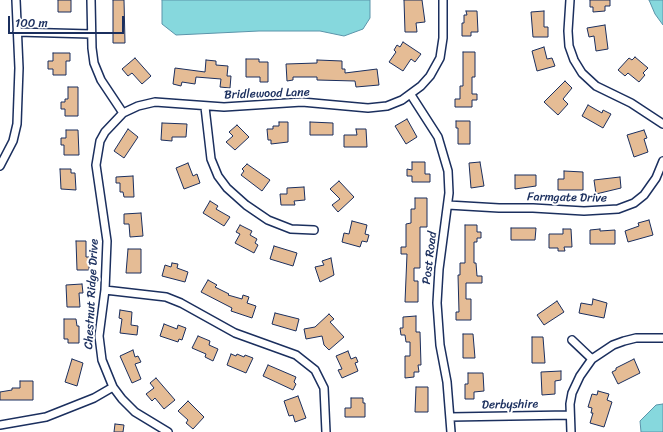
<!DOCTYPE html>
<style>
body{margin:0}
#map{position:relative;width:663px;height:432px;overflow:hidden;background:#fff;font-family:Sriracha,sans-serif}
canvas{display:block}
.scale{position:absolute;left:8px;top:16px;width:116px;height:18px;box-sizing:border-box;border:2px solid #1b2f5e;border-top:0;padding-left:5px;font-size:12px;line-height:14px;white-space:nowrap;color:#1b2f5e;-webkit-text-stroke:3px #fff;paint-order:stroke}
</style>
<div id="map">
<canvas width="663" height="432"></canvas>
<div class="scale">100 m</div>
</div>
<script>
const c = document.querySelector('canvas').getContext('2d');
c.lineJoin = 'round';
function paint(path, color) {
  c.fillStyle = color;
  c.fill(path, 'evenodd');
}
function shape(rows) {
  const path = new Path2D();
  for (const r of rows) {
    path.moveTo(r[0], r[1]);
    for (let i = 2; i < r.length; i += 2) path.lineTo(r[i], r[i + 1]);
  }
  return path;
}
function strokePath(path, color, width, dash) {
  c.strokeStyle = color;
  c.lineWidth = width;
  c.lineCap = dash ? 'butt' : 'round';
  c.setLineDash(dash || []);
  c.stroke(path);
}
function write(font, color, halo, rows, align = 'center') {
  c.font = font + ' Sriracha,sans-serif';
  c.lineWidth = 4;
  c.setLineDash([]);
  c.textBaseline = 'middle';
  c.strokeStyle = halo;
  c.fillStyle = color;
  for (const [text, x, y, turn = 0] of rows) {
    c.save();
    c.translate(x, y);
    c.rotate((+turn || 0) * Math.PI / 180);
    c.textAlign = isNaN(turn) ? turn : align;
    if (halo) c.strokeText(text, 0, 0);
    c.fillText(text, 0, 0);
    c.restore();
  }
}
const water = shape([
 [162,0,370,0,370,18,363,29,344,36,320,31,259,31,176,35,162,24,162,0],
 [649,0,663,0,663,25,655,14,649,0],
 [663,404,663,432,641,432,640,421,656,405,663,404]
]);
const building = shape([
 [58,0,71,0,71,12,58,12,58,0],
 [113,0,124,0,125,43,113,43,113,0],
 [404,0,422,0,425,22,416,23,417,32,405,32,404,0],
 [590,0,610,0,610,6,605,6,605,11,593,12,593,7,590,7,590,0],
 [466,11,477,11,478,32,471,32,471,36,462,36,462,23,464,23,464,15,467,15,466,11],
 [544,11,544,27,548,27,548,37,533,37,531,12,544,11],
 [605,25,608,49,596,51,594,36,589,37,587,28,605,25],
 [403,42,421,54,415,62,411,59,403,71,389,62,396,52,394,50,397,45,400,47,403,42],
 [544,47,547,59,552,58,555,66,537,71,532,51,544,47],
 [463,52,475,52,475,77,472,77,472,94,477,94,477,100,472,100,472,107,455,107,455,99,460,99,460,86,463,86,463,52],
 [53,53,70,53,70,61,66,61,66,75,53,75,53,69,48,69,48,61,53,61,53,53],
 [635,57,648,68,643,73,645,75,639,82,628,73,625,76,618,70,629,58,632,60,635,57],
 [135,58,151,76,142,84,132,73,128,76,122,69,135,58],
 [246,59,259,59,259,62,268,62,268,82,260,82,260,77,246,77,246,59],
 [206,60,216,61,216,65,228,66,227,76,231,76,230,88,220,87,221,79,196,77,195,84,182,82,181,86,173,84,175,68,205,72,206,60],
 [317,60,342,61,342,69,345,69,345,73,377,69,379,85,356,87,355,81,317,80,317,77,293,77,293,80,287,81,286,64,317,63,317,60],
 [565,81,572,88,563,99,568,104,558,115,544,102,565,81],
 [68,87,78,87,78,116,65,116,65,109,61,109,61,102,65,102,65,99,68,99,68,87],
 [588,105,602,113,603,110,611,114,603,128,582,116,588,105],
 [407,119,417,137,406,144,395,126,407,119],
 [456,121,470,121,470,144,458,144,458,128,456,128,456,121],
 [279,122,288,122,288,142,271,144,271,140,268,140,267,129,273,129,273,126,279,126,279,122],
 [310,122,333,123,333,135,310,135,310,122],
 [162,123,187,124,186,137,172,137,172,141,161,140,162,123],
 [237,125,249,137,235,150,226,142,233,136,229,132,237,125],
 [128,129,138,137,124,158,114,151,128,129],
 [356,129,366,129,367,147,344,147,344,135,357,135,356,129],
 [66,130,78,130,79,155,64,155,64,145,61,145,61,138,66,138,66,130],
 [644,130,647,138,644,139,648,152,634,157,627,135,644,130],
 [412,162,425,162,425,174,430,174,430,182,412,182,412,176,407,176,407,169,412,170,412,162],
 [480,162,484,186,471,188,469,163,480,162],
 [188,163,193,176,197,174,200,183,184,189,176,168,188,163],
 [247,164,270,180,262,191,241,175,244,171,242,169,247,164],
 [60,169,71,169,71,173,75,173,76,190,61,189,60,169],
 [564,171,583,172,583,190,558,190,558,179,564,179,564,171],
 [515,175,536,175,536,186,515,189,515,175],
 [133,176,134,197,124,197,123,192,120,192,120,183,116,183,116,177,133,176],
 [620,177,621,188,596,194,594,180,620,177],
 [339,181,354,197,338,212,332,205,340,199,330,189,339,181],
 [304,187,305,200,294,201,295,205,281,205,280,194,287,194,287,188,304,187],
 [415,198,427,198,427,227,420,227,420,268,414,268,414,281,418,281,418,302,405,302,407,254,401,254,401,247,406,247,406,224,411,223,411,209,415,209,415,198],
 [210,201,218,206,216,209,230,217,224,226,203,213,210,201],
 [141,213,143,236,130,237,129,224,124,224,124,214,141,213],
 [649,220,653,235,628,242,625,231,639,226,638,223,649,220],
 [352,221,367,225,365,234,369,235,367,242,362,241,360,247,342,242,344,233,349,234,352,221],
 [240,225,252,231,250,235,257,239,255,243,258,245,254,253,235,243,240,234,236,232,240,225],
 [465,225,477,225,477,232,481,232,481,238,477,238,477,242,474,242,474,263,476,263,477,276,482,276,482,283,466,283,466,299,471,299,471,320,456,320,456,312,459,312,458,275,460,275,460,263,465,263,465,225],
 [511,228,536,228,535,240,511,240,511,228],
 [563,229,571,229,572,247,564,247,565,251,558,251,558,248,549,248,549,234,563,234,563,229],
 [600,229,600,231,615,230,615,244,590,244,590,230,600,229],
 [76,241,86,241,86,257,89,257,89,270,77,270,76,241],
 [274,246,297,253,293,266,270,259,274,246],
 [128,249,141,249,141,273,126,273,128,249],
 [331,258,334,275,320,282,315,267,324,265,322,261,331,258],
 [172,263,178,264,177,268,188,272,185,282,162,276,165,265,171,267,172,263],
 [208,280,217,285,215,287,229,294,228,295,242,299,243,295,249,297,247,303,256,306,252,318,231,311,232,308,201,292,208,280],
 [82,284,83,293,79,293,80,307,67,307,66,285,82,284],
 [593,299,607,303,604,318,579,313,581,303,592,305,593,299],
 [557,301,564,312,544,325,537,315,557,301],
 [120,310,132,312,131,325,138,326,137,335,120,333,122,319,119,318,120,310],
 [275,313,299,319,296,331,272,324,275,313],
 [329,314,334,319,330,322,344,337,329,350,324,345,322,336,306,339,304,329,315,327,329,314],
 [416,316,416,332,420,332,421,365,418,365,419,372,414,372,414,377,405,378,405,356,410,356,410,342,406,342,405,335,401,335,400,328,403,328,403,317,416,316],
 [64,319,76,319,77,326,79,326,79,343,68,343,68,339,64,339,64,319],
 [164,324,177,329,178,325,186,328,182,340,179,339,178,342,160,336,164,324],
 [463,334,473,334,475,358,463,358,463,334],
 [198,336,210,341,209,345,218,349,213,361,205,357,206,354,192,348,198,336],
 [532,337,543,337,545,363,532,363,532,337],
 [133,350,135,357,138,356,141,362,135,364,141,379,132,383,120,356,133,350],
 [348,351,351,359,356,357,358,362,355,363,358,371,342,378,338,370,342,369,336,356,348,351],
 [231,354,236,356,237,354,244,357,245,355,253,358,246,373,227,365,231,354],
 [72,359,83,363,77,386,65,382,72,359],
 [634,359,640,373,618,384,612,372,616,370,616,368,634,359],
 [268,365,296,377,294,382,296,384,293,390,263,376,268,365],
 [561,371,561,380,555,381,555,394,542,395,541,372,561,371],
 [468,373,483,373,484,391,474,392,474,399,465,399,465,384,468,384,468,373],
 [156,378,175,400,164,409,155,398,152,401,146,394,154,388,150,383,156,378],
 [20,381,33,381,33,400,0,400,0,392,12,390,12,388,20,388,20,381],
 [416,387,428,387,428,412,415,412,416,387],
 [598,391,609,394,607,400,612,402,604,427,590,423,593,413,591,413,592,408,588,407,592,394,597,395,598,391],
 [298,396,306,418,295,422,293,415,289,416,284,401,298,396],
 [351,398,363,398,363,403,365,403,365,417,345,417,345,408,351,408,351,398],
 [188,401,204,417,193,429,186,423,188,420,178,411,188,401],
 [115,424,124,425,123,432,114,432,115,424]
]);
const minor = shape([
 [91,0,92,48,94,63,101,80,123,113],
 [570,0,568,31,569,46,574,60,582,73,596,86,631,103,663,124],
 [17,32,91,34],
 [411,95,438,137,448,171,449,193,439,269,437,303,440,345,447,382,451,432],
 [205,107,211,159,218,176,227,188,246,205,268,220,291,229,314,230],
 [0,166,13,141,17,124,19,68,16,0],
 [448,205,499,208,533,208,584,211,618,209,634,203,644,195,656,178,663,161],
 [105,290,166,297,181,303,235,333,296,355,315,370,324,388,326,432],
 [572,340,592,359],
 [450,417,570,415],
 [0,425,46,417,94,398,113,387],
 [168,432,135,412,122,399,113,387,102,360,99,336,105,290,107,241,96,165,100,141,105,132,123,113,138,106,155,102,224,107,302,102,368,108,387,106,402,100,421,86,430,76,440,58,443,38,443,0],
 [571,432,570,404,572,393,580,376,592,359,613,345,624,341,636,338,663,338]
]);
const streetNames = [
 ["Bridlewood Lane",267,94,-2],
 ["Farmgate Drive",567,198,1],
 ["Post Road",430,258,-83],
 ["Chestnut Ridge Drive",92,294,-87],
 ["Derbyshire",510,405,-1]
];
paint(water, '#86d8dd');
strokePath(water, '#5b94aa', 1);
paint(building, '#e5bc95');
strokePath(building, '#1b2f5e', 1);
strokePath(minor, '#1b2f5e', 10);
strokePath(minor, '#fff', 7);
write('12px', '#1b2f5e', '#fff', streetNames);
</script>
